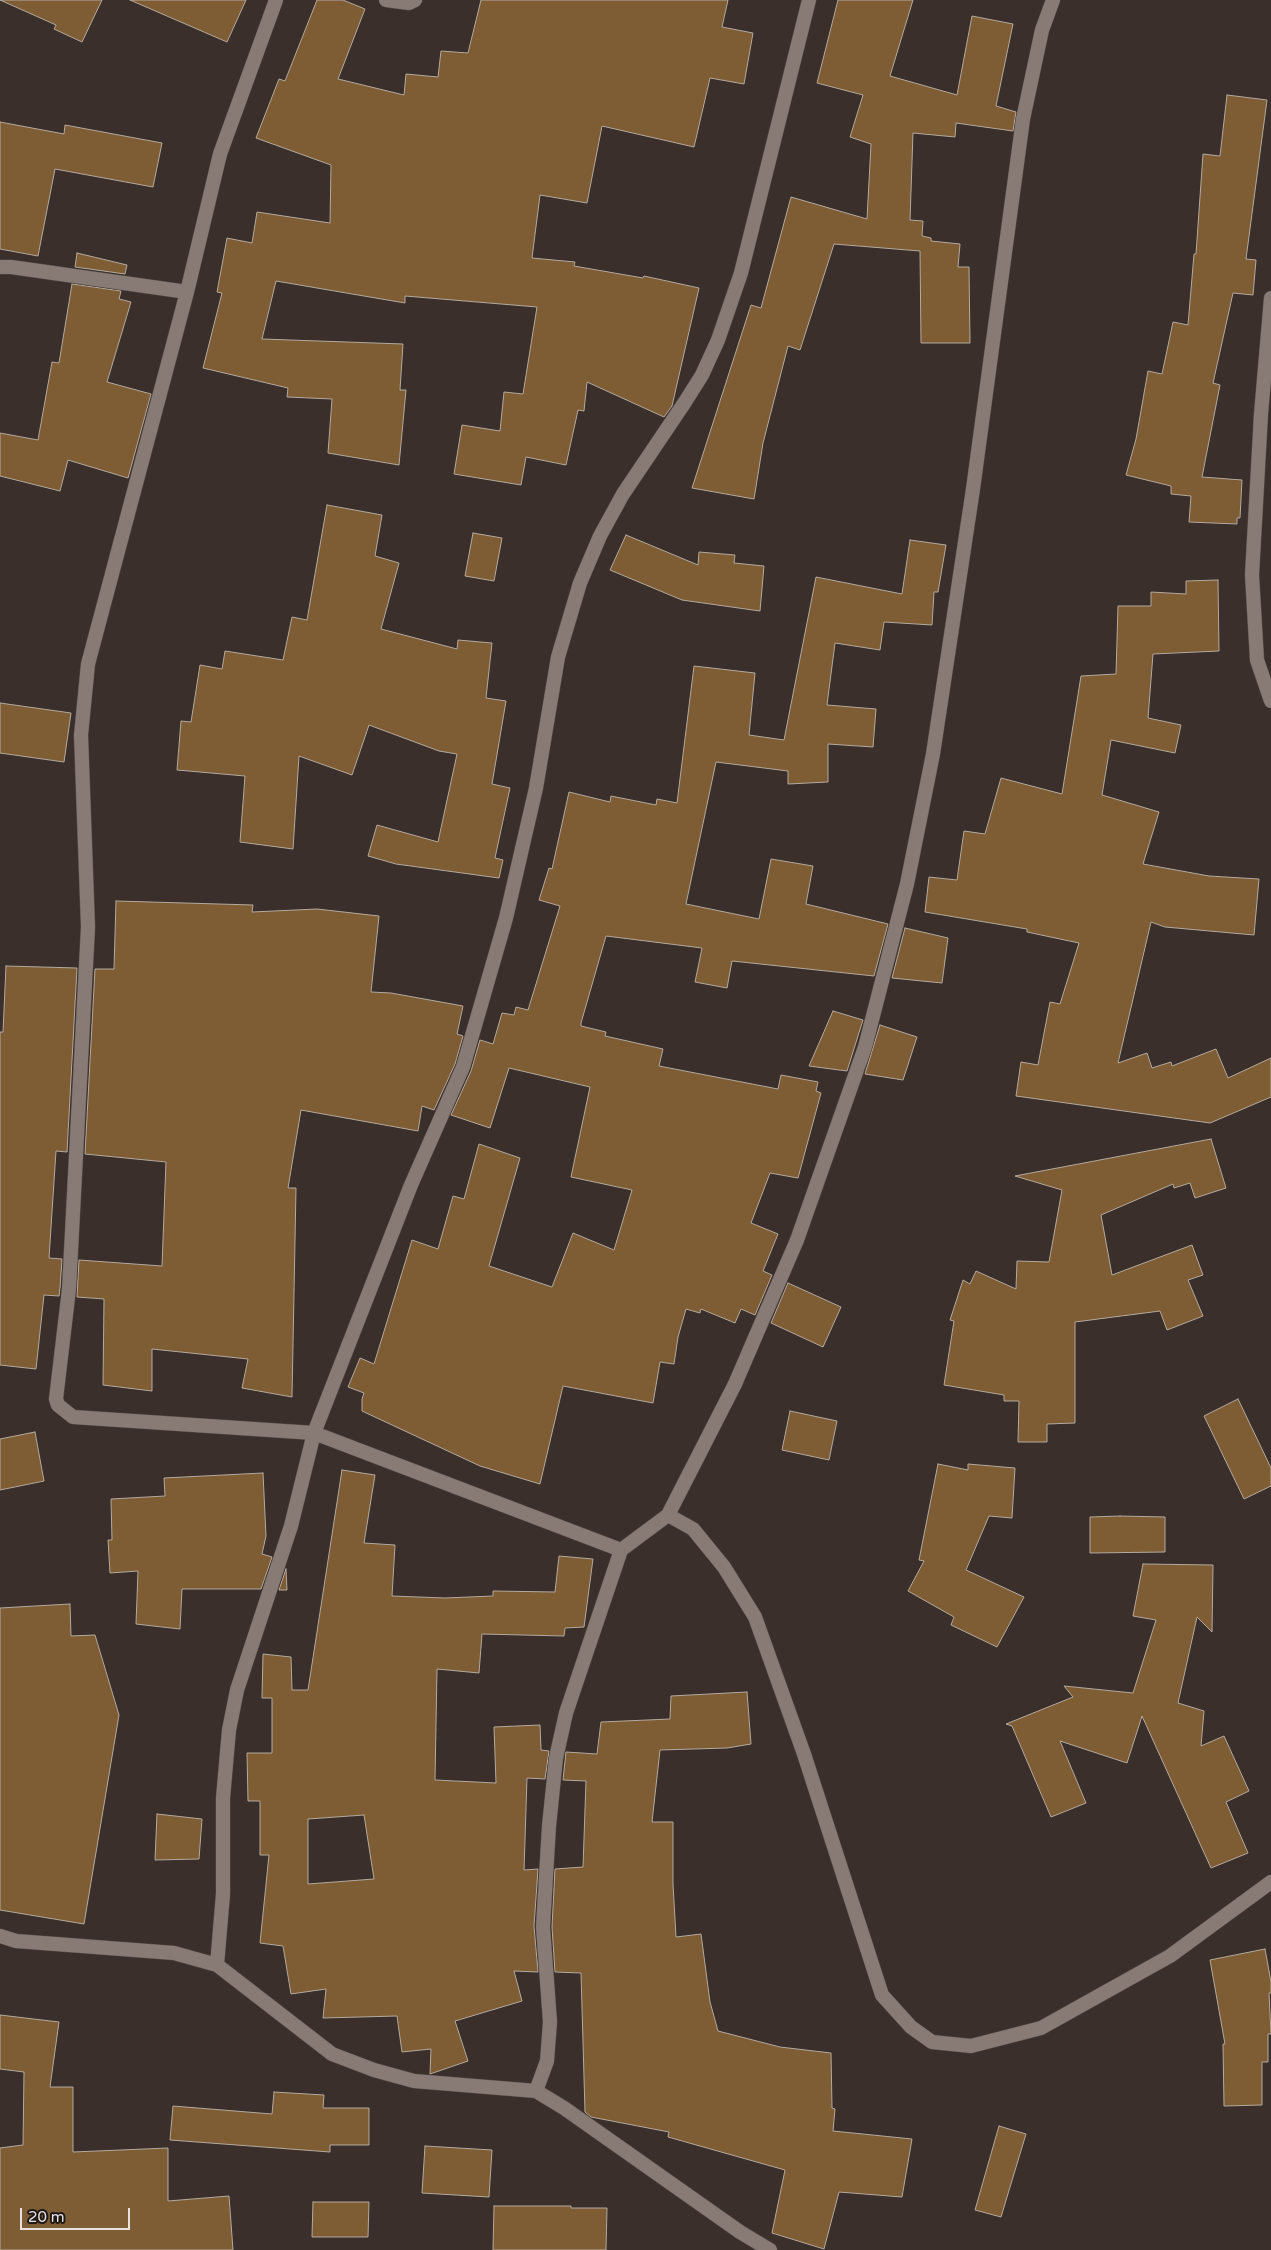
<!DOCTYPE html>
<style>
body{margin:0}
#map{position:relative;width:1271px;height:2250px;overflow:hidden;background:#3b2f2b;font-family:"Varela Round",sans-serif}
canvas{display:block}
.scale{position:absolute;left:20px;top:2208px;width:110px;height:22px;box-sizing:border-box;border:2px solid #e9e1de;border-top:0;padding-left:6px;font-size:15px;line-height:18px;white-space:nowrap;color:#e9e1de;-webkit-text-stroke:4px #1e1917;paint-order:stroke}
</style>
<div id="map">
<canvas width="1271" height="2250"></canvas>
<div class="scale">20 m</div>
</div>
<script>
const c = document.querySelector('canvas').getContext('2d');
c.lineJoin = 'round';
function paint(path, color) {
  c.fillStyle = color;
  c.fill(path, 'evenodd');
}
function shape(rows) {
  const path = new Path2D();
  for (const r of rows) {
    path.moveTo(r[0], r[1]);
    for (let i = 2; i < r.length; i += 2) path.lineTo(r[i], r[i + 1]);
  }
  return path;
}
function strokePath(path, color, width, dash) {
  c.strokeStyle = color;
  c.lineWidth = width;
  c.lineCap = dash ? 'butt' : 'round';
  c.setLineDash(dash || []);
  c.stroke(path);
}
const building = shape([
 [0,0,102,0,82,42,54,29,56,25,0,0],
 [130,0,246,0,227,42,130,0],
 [317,0,343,0,365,9,338,79,404,95,406,74,438,77,441,51,468,53,481,0,728,0,722,27,753,33,744,84,710,78,694,147,602,126,587,203,540,195,532,258,575,262,574,266,643,278,644,276,699,288,672,406,664,417,587,382,584,411,578,410,566,465,526,457,521,485,454,474,462,425,500,431,504,392,523,394,537,307,405,296,405,303,276,281,262,339,403,344,400,390,406,390,399,465,328,453,332,399,287,397,288,388,203,368,222,293,217,292,227,238,252,243,257,212,330,223,331,165,256,138,279,79,285,81,317,0],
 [838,0,913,0,890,76,957,95,972,16,1013,24,996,106,1016,112,1013,131,956,123,955,137,913,133,910,220,923,221,922,236,931,238,931,241,960,244,958,267,969,267,970,343,921,343,920,251,834,244,800,350,788,346,763,443,754,499,692,488,751,305,761,308,791,197,867,219,871,144,850,137,863,95,817,83,838,0],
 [1227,95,1267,100,1246,259,1256,260,1253,295,1233,293,1213,383,1220,385,1202,477,1242,480,1240,518,1237,518,1237,524,1189,522,1191,496,1171,494,1171,486,1126,475,1136,439,1148,371,1162,374,1173,322,1188,325,1194,254,1196,254,1203,154,1220,156,1227,95],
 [0,122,64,134,65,125,162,143,153,187,55,169,38,256,0,249,0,122],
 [77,253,127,265,125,274,75,267,77,253],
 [72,284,121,291,119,299,131,302,107,382,151,394,128,478,68,460,60,491,0,476,0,433,38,440,52,362,59,363,72,284],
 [327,505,382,515,375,556,399,563,381,629,457,649,458,640,492,643,486,698,506,701,492,784,510,788,495,858,503,860,499,878,396,864,368,856,377,825,438,842,457,754,439,751,369,725,352,775,299,756,293,849,240,842,245,776,177,770,181,721,191,722,200,665,222,669,225,651,283,660,292,617,307,620,327,505],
 [473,533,502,538,494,581,465,576,473,533],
 [626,535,698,565,699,552,735,555,734,563,764,566,760,611,682,600,610,570,626,535],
 [910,540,946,545,938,592,934,592,932,625,884,622,880,650,835,643,827,705,876,709,873,747,828,744,828,782,788,784,788,771,716,762,686,904,759,919,771,859,813,866,806,904,888,924,874,976,732,961,727,988,695,982,702,948,606,936,581,1023,581,1026,606,1032,605,1036,663,1049,659,1066,778,1089,781,1075,818,1082,816,1091,821,1093,798,1178,770,1173,751,1223,778,1234,763,1271,772,1275,755,1315,741,1309,735,1323,701,1309,700,1313,686,1309,678,1337,674,1364,660,1362,653,1403,563,1386,540,1484,480,1466,362,1411,362,1399,364,1393,348,1387,360,1358,374,1364,412,1240,438,1249,453,1196,464,1199,479,1144,520,1158,489,1266,552,1287,573,1233,614,1250,632,1190,571,1177,590,1087,509,1068,490,1128,451,1115,471,1071,480,1040,493,1044,502,1013,514,1015,516,1007,528,1010,560,906,539,900,549,868,552,869,569,792,610,802,611,796,656,805,657,799,677,803,694,666,755,673,749,735,784,740,816,577,902,594,910,540],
 [1218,580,1219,651,1153,654,1148,718,1181,725,1175,753,1111,740,1102,795,1159,812,1143,864,1209,876,1259,879,1254,935,1165,927,1151,922,1118,1063,1147,1053,1152,1068,1171,1062,1172,1066,1216,1049,1228,1078,1271,1058,1271,1097,1210,1123,1016,1096,1021,1062,1038,1065,1050,1002,1060,1004,1079,943,1027,932,1027,929,925,912,929,877,957,880,964,831,985,834,1001,778,1062,794,1081,676,1116,674,1118,606,1151,606,1151,592,1186,594,1186,581,1218,580],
 [0,703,71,713,64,762,0,753,0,703],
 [116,901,253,905,252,912,317,909,379,916,371,992,391,993,463,1006,457,1034,463,1036,455,1064,434,1110,422,1106,418,1131,301,1110,288,1188,296,1188,292,1397,242,1388,248,1359,152,1349,152,1391,103,1385,104,1299,77,1297,79,1260,162,1266,166,1162,85,1154,95,969,114,969,116,901],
 [905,928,948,938,942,983,892,978,905,928],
 [6,966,77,968,67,1152,56,1151,49,1258,62,1259,60,1288,59,1296,44,1295,36,1369,0,1365,0,1032,3,1032,6,966],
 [833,1011,863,1020,847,1071,809,1066,833,1011],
 [880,1025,917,1037,903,1080,865,1074,880,1025],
 [1211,1139,1226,1188,1195,1198,1190,1183,1174,1188,1173,1184,1101,1215,1112,1275,1192,1245,1203,1275,1188,1280,1203,1316,1167,1330,1160,1311,1075,1322,1075,1423,1047,1424,1047,1442,1018,1442,1019,1401,1004,1401,1004,1395,944,1385,954,1321,950,1320,963,1280,970,1284,976,1271,1016,1289,1017,1261,1049,1262,1062,1190,1015,1176,1211,1139],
 [788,1283,841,1307,823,1347,771,1323,788,1283],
 [1238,1399,1271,1468,1271,1486,1244,1499,1204,1416,1238,1399],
 [790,1411,837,1421,829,1460,782,1450,790,1411],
 [35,1432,44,1481,0,1490,0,1439,35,1432],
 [938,1464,968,1470,968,1464,1015,1468,1012,1518,989,1516,966,1570,1024,1597,997,1647,951,1625,954,1617,908,1591,924,1561,919,1560,938,1464],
 [342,1470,375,1475,364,1543,395,1545,392,1596,445,1598,493,1596,493,1591,555,1592,559,1556,593,1559,584,1627,565,1628,564,1636,482,1634,479,1673,437,1669,435,1780,496,1783,494,1727,540,1725,541,1750,549,1751,545,1779,527,1778,524,1870,538,1869,534,1926,538,1972,514,1971,522,2001,455,2021,468,2061,430,2074,431,2049,402,2052,397,2016,323,2018,326,1989,291,1994,283,1946,260,1943,269,1855,260,1855,260,1801,248,1801,247,1753,272,1753,272,1698,262,1698,263,1654,291,1657,292,1690,308,1690,342,1470],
 [364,1815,374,1879,308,1884,308,1819,364,1815],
 [263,1473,266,1536,262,1554,272,1557,261,1589,182,1589,180,1629,136,1624,138,1571,110,1573,108,1540,112,1540,111,1499,165,1496,164,1478,263,1473],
 [1120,1516,1165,1517,1165,1552,1090,1553,1090,1517,1120,1516],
 [1143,1564,1213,1565,1212,1632,1197,1617,1178,1703,1204,1711,1201,1746,1224,1736,1249,1791,1226,1802,1248,1853,1211,1868,1142,1716,1127,1763,1060,1741,1086,1803,1051,1817,1012,1726,1006,1724,1073,1697,1064,1686,1133,1693,1156,1620,1133,1616,1143,1564],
 [286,1569,287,1590,279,1590,286,1569],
 [70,1604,71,1636,95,1635,119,1715,84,1924,0,1910,0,1608,70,1604],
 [747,1692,751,1744,727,1748,660,1750,652,1822,673,1822,673,1884,676,1937,701,1934,710,2002,718,2031,780,2047,831,2053,832,2108,835,2109,833,2131,912,2139,902,2197,839,2192,824,2249,772,2233,785,2170,668,2137,669,2132,591,2117,585,2112,581,1973,555,1972,552,1927,555,1869,583,1867,586,1781,563,1780,566,1752,597,1754,601,1722,670,1719,671,1696,747,1692],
 [157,1814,202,1819,199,1859,155,1860,157,1814],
 [1265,1949,1271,1982,1271,1993,1269,1993,1271,2034,1268,2034,1268,2062,1262,2062,1262,2105,1224,2106,1223,2044,1225,2044,1210,1960,1265,1949],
 [0,2015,59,2022,50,2087,73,2087,73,2152,168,2148,168,2201,229,2196,233,2250,0,2250,0,2148,23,2145,24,2072,0,2069,0,2015],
 [274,2092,324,2095,323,2108,369,2108,369,2145,330,2145,330,2152,170,2140,173,2106,272,2114,274,2092],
 [999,2126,1026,2134,1001,2217,975,2210,999,2126],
 [425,2146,492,2150,489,2197,422,2193,425,2146],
 [313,2202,369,2202,368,2237,312,2237,313,2202],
 [494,2206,571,2206,571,2208,607,2208,606,2250,493,2250,494,2206]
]);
const minor = shape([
 [276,0,220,154,187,292,88,664,81,735,88,927,69,1289,56,1399,58,1405,73,1417,314,1433,621,1550],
 [386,0,409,3,415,0],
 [0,267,11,267,187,292],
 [1271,298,1261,414,1252,575,1257,660,1271,701],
 [668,1515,693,1529,724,1567,755,1617,804,1754,882,1995,911,2027,932,2042,971,2046,1041,2028,1170,1956,1271,1882],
 [0,1936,16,1941,174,1953,217,1965,332,2054,374,2070,414,2081,536,2091,564,2108,740,2232,770,2250],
 [217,1965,223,1894,223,1798,229,1730,237,1690,291,1526,314,1433,411,1185,463,1067,506,918,536,788,558,657,580,583,600,536,623,494,685,402,702,375,718,340,741,273,809,0],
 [536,2091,547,2061,550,2022,543,1927,549,1826,556,1758,566,1713,621,1550,668,1515,735,1384,797,1240,865,1047,907,884,933,754,973,489,1023,119,1042,30,1053,0]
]);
paint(building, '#7e5c34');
strokePath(building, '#b4aa9f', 1);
strokePath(minor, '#564c48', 15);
strokePath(minor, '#887a75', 14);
</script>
